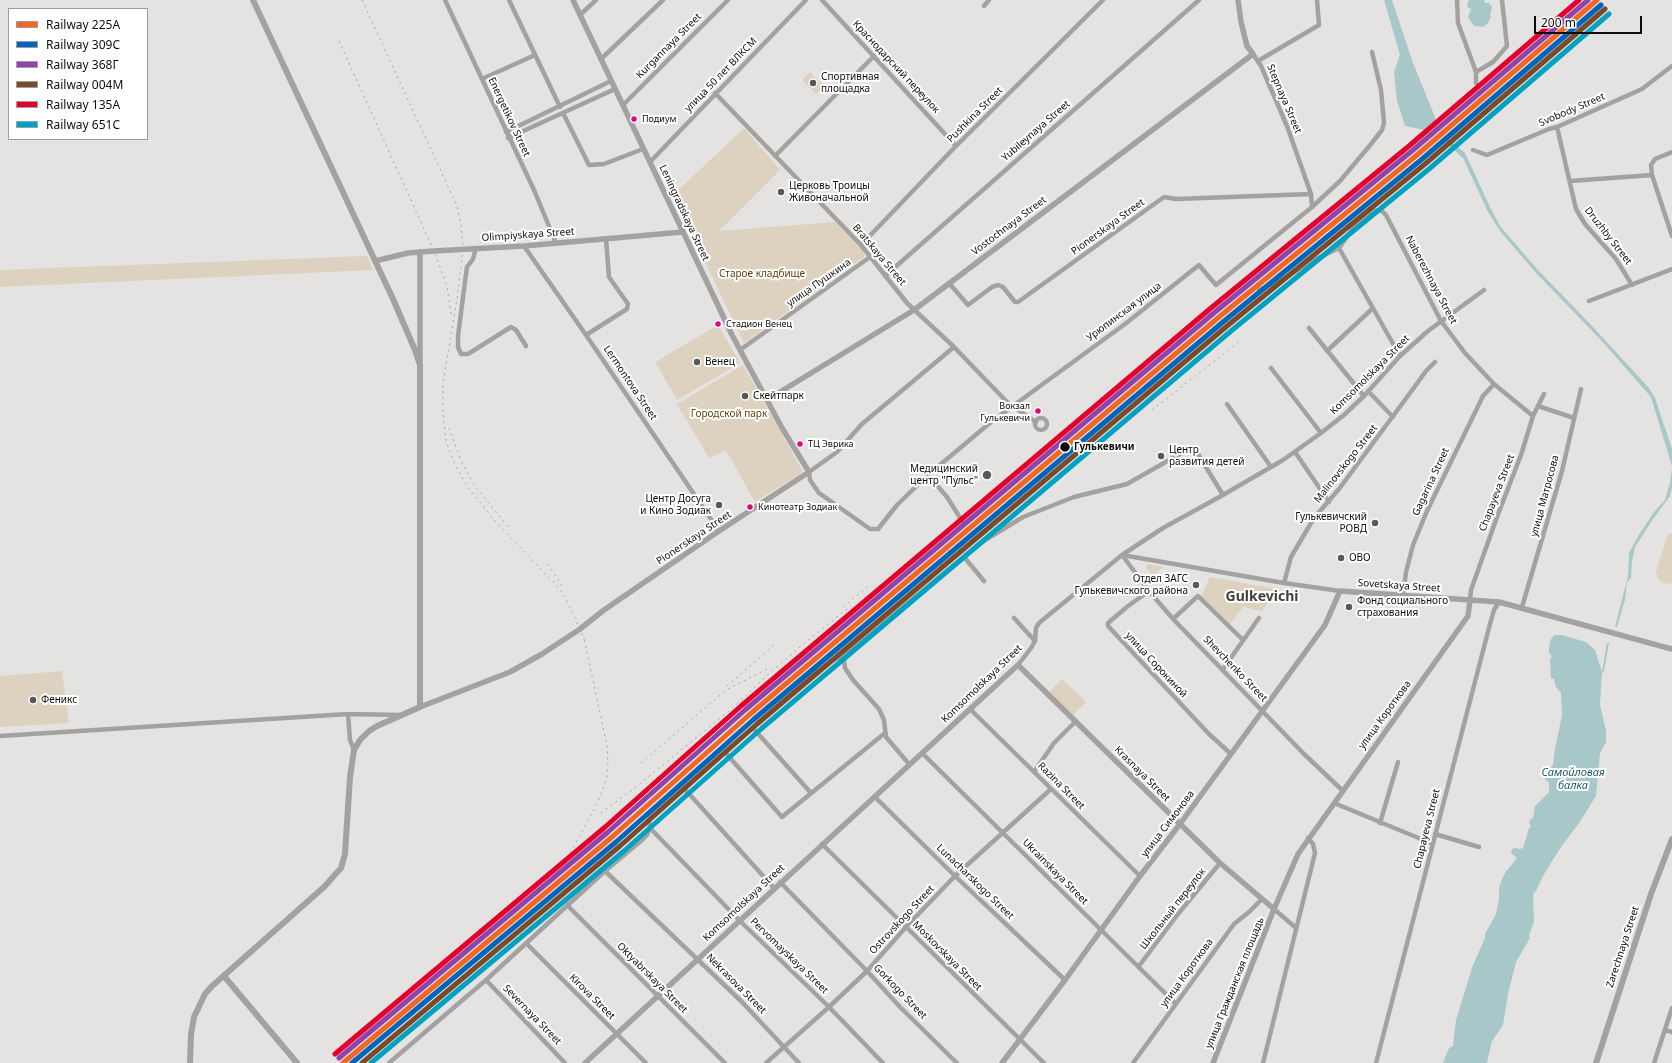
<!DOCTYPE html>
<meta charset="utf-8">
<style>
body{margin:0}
#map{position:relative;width:1672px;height:1063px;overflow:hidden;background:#e4e3e1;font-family:"Noto Sans",sans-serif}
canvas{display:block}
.legend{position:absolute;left:8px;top:8px;width:140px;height:132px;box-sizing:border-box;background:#fff;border:1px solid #9e9e9e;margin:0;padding:5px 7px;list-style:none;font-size:12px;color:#0d0d0c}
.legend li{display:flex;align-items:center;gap:8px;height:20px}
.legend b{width:20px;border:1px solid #9e9e9e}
.scale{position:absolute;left:1534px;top:16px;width:108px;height:18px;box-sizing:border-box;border:2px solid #0d0d0c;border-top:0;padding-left:5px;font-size:12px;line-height:14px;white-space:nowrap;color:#0d0d0c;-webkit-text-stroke:3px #fff;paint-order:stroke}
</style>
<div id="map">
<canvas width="1672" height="1063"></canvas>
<ul class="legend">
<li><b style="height:5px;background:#f26522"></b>Railway 225А</li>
<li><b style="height:5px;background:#0065bd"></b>Railway 309С</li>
<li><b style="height:5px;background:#8e44ad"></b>Railway 368Г</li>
<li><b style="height:5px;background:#7a4b2a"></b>Railway 004М</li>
<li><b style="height:5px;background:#e4002b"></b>Railway 135А</li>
<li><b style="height:5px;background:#01a1c4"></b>Railway 651С</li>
</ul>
<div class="scale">200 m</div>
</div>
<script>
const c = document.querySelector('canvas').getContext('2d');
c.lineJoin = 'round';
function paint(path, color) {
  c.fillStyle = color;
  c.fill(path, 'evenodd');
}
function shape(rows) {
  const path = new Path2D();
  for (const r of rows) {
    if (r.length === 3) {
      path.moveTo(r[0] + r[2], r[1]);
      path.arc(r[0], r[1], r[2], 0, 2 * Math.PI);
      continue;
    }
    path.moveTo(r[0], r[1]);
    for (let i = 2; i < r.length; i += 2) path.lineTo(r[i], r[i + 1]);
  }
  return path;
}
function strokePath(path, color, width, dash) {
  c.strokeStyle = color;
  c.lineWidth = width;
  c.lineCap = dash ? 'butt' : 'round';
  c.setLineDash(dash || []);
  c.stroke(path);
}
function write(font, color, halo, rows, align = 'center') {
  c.font = font + ' "Noto Sans",sans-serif';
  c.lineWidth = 4;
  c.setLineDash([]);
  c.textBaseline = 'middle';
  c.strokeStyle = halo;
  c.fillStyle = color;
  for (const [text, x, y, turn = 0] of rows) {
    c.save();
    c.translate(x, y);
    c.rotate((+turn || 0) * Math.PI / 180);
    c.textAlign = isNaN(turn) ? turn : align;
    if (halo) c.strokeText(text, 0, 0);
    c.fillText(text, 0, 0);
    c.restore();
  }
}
const green = shape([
 [810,72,824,87,816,94,802,80],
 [744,128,780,170,719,231,835,222,862,248,865,256,744,343,691,233,671,197],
 [367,256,373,270,0,287,0,270],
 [718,325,740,363,677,400,655,362],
 [743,365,803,472,755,502,726,450,709,458,677,404],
 [1672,533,1672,583,1665,584,1658,579,1656,572,1666,539,1668,535],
 [1148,564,1163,567,1153,577,1146,567],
 [1210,577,1277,589,1262,611,1243,607,1229,625,1201,597],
 [62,671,69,723,0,727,0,676],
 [1062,679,1086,702,1073,715,1049,692]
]);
const water = shape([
 [1384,0,1392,0,1413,63,1437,122,1425,130,1405,126,1397,101,1394,72,1400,55],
 [1469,0,1484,0,1485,3,1489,3,1492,7,1490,15,1491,17,1488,23,1483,27,1474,26,1468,17,1471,9,1468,8,1467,5],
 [1447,138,1465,153,1491,209,1500,226,1537,269,1592,326,1649,388,1655,398,1672,449,1672,466,1651,397,1601,340,1537,274,1500,231,1487,210,1463,158,1443,140],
 [1672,468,1672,487,1670,496,1653,519,1635,547,1632,561,1631,578,1627,582,1625,600,1617,627,1615,627,1628,576,1629,553,1640,533,1654,512,1665,500,1670,483],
 [1554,635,1562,635,1586,642,1595,650,1602,672,1607,643,1609,643,1604,671,1602,673,1600,705,1606,731,1606,742,1600,753,1596,796,1579,823,1561,847,1544,874,1536,891,1533,894,1534,921,1529,936,1530,938,1516,962,1508,994,1503,1025,1492,1041,1487,1063,1443,1063,1449,1048,1453,1046,1456,1020,1473,965,1485,938,1485,934,1496,914,1499,899,1499,888,1503,877,1506,871,1509,868,1517,858,1511,853,1512,849,1515,848,1520,849,1523,848,1529,828,1531,827,1529,822,1531,819,1533,818,1535,806,1549,792,1549,782,1545,780,1546,774,1553,765,1555,749,1562,715,1561,693,1556,687,1554,679,1551,678,1550,659,1552,656,1549,653,1549,649,1550,641]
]);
const minor = shape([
 [445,0,534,190,556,243],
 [509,0,560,107],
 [822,0,956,146],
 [1457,0,1458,23,1476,72,1476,83],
 [984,6,989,0],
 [580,15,596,0],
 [1253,54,1261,66,1287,126,1311,194,1312,207],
 [601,59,663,0],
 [1258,61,1319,25,1317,0],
 [1476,72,1493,62,1507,46,1502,0],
 [482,79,535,55],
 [715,93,861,245,907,303,954,347,1008,403,1036,422],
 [623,105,728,0],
 [563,113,589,165,604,164,643,149],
 [1557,127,1576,209,1585,224,1616,259,1632,285],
 [506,132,611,81],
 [508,138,615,89],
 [1473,150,1487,155,1549,129,1557,127,1642,89,1672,66],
 [1672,152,1655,159,1651,165,1652,175,1672,236],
 [775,156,874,56],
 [650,162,806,0],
 [1570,181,1652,175],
 [861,245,956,146,1103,0],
 [524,246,586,335,719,531],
 [476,248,473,259,467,267,466,274,458,336,458,347,461,354,468,354,511,327,516,330,526,346],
 [1339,248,1400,356],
 [885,276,1199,0],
 [949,283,968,305,992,287,998,285,1003,287,1015,302,1018,302,1164,197,1176,199,1311,194],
 [1259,290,1285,278,1312,261,1339,248,1358,221,1372,211,1381,210,1386,215,1441,321,1465,353,1494,384,1533,416],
 [1589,301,1672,269],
 [1309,328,1364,396],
 [586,335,627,309,628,304,609,277,606,239],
 [954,347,862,424,837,452,809,472,810,480,819,493,870,529,878,529,897,505,928,475,991,422,1125,324,1199,265,1216,285,1312,207,1340,181,1371,144,1382,130,1384,123,1381,90,1372,52],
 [740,350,870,257],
 [1327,351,1373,308],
 [1271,368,1321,433],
 [1368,391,1393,417],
 [1227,404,1271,467],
 [1538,406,1574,418],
 [1041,424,6],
 [1295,452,1329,502],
 [928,475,947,497,962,521],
 [1122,555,1149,591,1173,619,1304,754,1342,790],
 [1122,555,1284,583,1340,591],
 [964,557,984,581],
 [1284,583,1291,557,1314,518,1339,489,1413,389,1426,371,1435,362],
 [1149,591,1128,606,1108,623,1108,626,1209,734,1231,754],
 [1403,595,1406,572,1413,545,1427,511,1483,396,1494,384],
 [1470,600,1471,590,1497,517,1521,455,1533,416,1544,394],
 [1522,607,1562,471,1581,389],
 [1014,618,1035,641],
 [1173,619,1198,596,1243,640],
 [1018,665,1031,648,1035,641,1036,628,1039,623,1122,555,1163,528,1223,495,1283,460,1321,433,1344,415,1364,396,1400,356,1428,331,1484,290],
 [1223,669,1259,618],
 [970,709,1140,876],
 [348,714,350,740,354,750],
 [753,728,811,793],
 [0,736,348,714,401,715],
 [724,751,782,817,885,733],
 [922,753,1176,1004],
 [909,764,886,737,884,720,879,709,853,680,845,668,844,661,846,654,982,542,1023,517,1041,510,1074,497,1127,484,1185,451,1192,448,1198,454,1223,495],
 [1034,772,1054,743,1076,721],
 [682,786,774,888],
 [875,797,955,876,1065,980],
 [1334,803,1433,844],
 [1380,823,1398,762],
 [650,828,740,921,829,1007,883,1063],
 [1435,834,1479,847],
 [822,844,1044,1063],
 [605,871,741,1001,799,1063],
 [780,882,867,971,900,1007,957,1063],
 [567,905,725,1063],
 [1274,909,1296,928],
 [526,943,646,1063],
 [1139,966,1178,914,1220,863],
 [486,980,565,1063],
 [1665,1030,1672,1032],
 [389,1063,486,980,605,871,642,840,647,835,650,828,649,819,653,813,682,786,753,728,812,675,833,660,846,654],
 [766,1063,829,1007,867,971,906,927,955,876,1051,789],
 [1133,1063,1234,924,1249,912,1262,899],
 [1263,1063,1315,853,1313,844,1308,838],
 [1376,1063,1490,624,1494,610,1499,602],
 [1654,1063,1672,1008]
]);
const tertiary = shape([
 [375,261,408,253,434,251,524,246,683,232],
 [420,361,420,252],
 [767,400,914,310,1253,54,1247,46,1241,22,1238,0],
 [420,707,510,672,542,654,580,629,604,610,719,531,809,472,782,428,732,335,573,0],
 [585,1063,1018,665,1220,863,1274,909],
 [1002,1063,1065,980,1140,876,1180,824,1325,625,1340,591,1499,602,1672,649],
 [1213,1063,1274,909,1298,854,1468,616,1470,600]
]);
const secondary = shape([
 [224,976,297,1063],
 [190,1063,191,1034,194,1017,205,994,211,987,324,887,341,868,345,854,350,777,354,750,360,740,369,731,377,726,420,707,420,365,415,350,393,299,253,0],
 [1596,1063,1651,894,1672,839]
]);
const rail = shape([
 [362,0,457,206,461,225,463,248,457,299,443,383,443,415,446,441,455,465,467,486,495,521,559,588,565,597,580,629,586,644],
 [339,41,434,251,447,286,451,314],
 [1152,410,1241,340],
 [449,428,462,463,475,486,509,528],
 [548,564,562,586],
 [843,607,868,586],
 [727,686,774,645],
 [641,763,726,690,769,668],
 [601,813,636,787,735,706,763,679,807,641,851,606],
 [540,890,554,876,572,850,597,804,603,789,607,776,608,762,607,745,584,639]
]);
const rail1 = shape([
 [343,1063,612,837,749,715,1219,317,1417,155,1597,0]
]);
const rail2 = shape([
 [352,1063,616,842,753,720,1223,322,1421,160,1601,5]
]);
const rail3 = shape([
 [339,1058,608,832,745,710,1215,312,1413,150,1588,0]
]);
const rail4 = shape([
 [362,1063,620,846,757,724,1227,326,1425,164,1605,9]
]);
const rail5 = shape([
 [335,1054,604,828,741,706,1211,308,1409,146,1579,0]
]);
const rail6 = shape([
 [371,1063,624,851,761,729,1231,331,1429,169,1609,14]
]);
const markers = [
 [813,83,4,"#585857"],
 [634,119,3.5,"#e5007d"],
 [781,192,4,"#585857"],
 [718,324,3.5,"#e5007d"],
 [697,362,4,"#585857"],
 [745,396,4,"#585857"],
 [1038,411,3.5,"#e5007d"],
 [800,444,3.5,"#e5007d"],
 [1065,447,5.5,"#0d0d0c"],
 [1161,456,4,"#585857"],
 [987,475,5,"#585857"],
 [719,505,4,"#585857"],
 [750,507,3.5,"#e5007d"],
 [1375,523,4,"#585857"],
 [1341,558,4,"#585857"],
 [1196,585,4,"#585857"],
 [1349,607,4,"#585857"],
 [33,700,4,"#585857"]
];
const busNames = [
 ["Подиум",642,119],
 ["Стадион Венец",726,324],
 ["Вокзал",1030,406,"right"],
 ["Гулькевичи",1030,418,"right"],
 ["ТЦ Эврика",808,444],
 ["Кинотеатр Зодиак",758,507]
];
const streetNames = [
 ["Kurgannaya Street",669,46,-45],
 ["Краснодарский переулок",896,67,47],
 ["улица 50 лет ВЛКСМ",721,75,-46],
 ["Stepnaya Street",1284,99,67],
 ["Svobody Street",1572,110,-23],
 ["Pushkina Street",975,115,-45],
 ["Energetikov Street",509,117,65],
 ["Yubileynaya Street",1036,131,-41],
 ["Leningradskaya Street",684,213,65],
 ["Vostochnaya Street",1009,226,-37],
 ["Pionerskaya Street",1108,227,-36],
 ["Olimpiyskaya Street",528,235,-4],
 ["Druzhby Street",1608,236,52],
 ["Bratskaya Street",879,255,50],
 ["Naberezhnaya Street",1431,280,62],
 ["улица Пушкина",819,283,-35],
 ["Урюпинская улица",1124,312,-37],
 ["Komsomolskaya Street",1370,375,-45],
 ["Lermontova Street",630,383,56],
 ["Malinovskogo Street",1346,464,-52],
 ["Gagarina Street",1431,482,-65],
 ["Chapayeva Street",1497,493,-69],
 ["улица Матросова",1545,496,-75],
 ["Pionerskaya Street",694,538,-34],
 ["Sovetskaya Street",1399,586,4],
 ["улица Сорокиной",1156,665,47],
 ["Shevchenko Street",1235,669,46],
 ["Komsomolskaya Street",982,684,-44],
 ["улица Короткова",1385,715,-54],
 ["Krasnaya Street",1142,774,45],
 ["Razina Street",1061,786,45],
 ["улица Симонова",1168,824,-53],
 ["Chapayeva Street",1427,829,-76],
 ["Ukrainskaya Street",1055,872,45],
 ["Lunacharskogo Street",975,882,44],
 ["Komsomolskaya Street",744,903,-43],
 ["Школьный переулок",1173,909,-52],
 ["Ostrovskogo Street",902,920,-47],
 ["Zarechnaya Street",1623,947,-72],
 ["Pervomayskaya Street",789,956,44],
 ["Moskovskaya Street",947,956,45],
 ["улица Короткова",1187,973,-54],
 ["Oktyabrskaya Street",652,978,45],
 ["улица Гражданская площадь",1235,983,-68],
 ["Nekrasova Street",736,984,45],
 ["Gorkogo Street",900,992,46],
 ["Kirova Street",592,997,45],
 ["Severnaya Street",532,1015,46]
];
const poiNames = [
 ["Спортивная",821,77],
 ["площадка",821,89],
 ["Церковь Троицы",789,186],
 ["Живоначальной",789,198],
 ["Венец",705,362],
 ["Скейтпарк",753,396],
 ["Центр",1169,450],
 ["развития детей",1169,462],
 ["Медицинский",978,469,"right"],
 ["центр \"Пульс\"",978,481,"right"],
 ["Центр Досуга",711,499,"right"],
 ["и Кино Зодиак",711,511,"right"],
 ["Гулькевичский",1367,517,"right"],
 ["РОВД",1367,529,"right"],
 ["ОВО",1349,558],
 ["Отдел ЗАГС",1188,579,"right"],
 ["Гулькевичского района",1188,591,"right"],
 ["Фонд социального",1357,601],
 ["страхования",1357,613],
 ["Феникс",41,700]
];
const parkNames = [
 ["Старое кладбище",762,274],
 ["Городской парк",729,414]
];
const stopNames = [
 ["Гулькевичи",1074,447]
];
const waterNames = [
 ["Самойловая",1573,773],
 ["балка",1573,786]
];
const districtNames = [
 ["Gulkevichi",1262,597]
];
paint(green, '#ddd2bf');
paint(water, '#a7c7c8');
strokePath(minor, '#a3a2a1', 4.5);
strokePath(tertiary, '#a3a2a1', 5.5);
strokePath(secondary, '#a2a2a0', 6);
strokePath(rail, '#a4a5a5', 1, [2, 4]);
strokePath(rail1, '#f26522', 5);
strokePath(rail2, '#0065bd', 5);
strokePath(rail3, '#8e44ad', 5);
strokePath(rail4, '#7a4b2a', 5);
strokePath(rail5, '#e4002b', 5);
strokePath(rail6, '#01a1c4', 5);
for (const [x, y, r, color] of markers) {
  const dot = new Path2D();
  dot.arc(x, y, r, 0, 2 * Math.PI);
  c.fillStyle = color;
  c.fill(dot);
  strokePath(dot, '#fff', 1.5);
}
write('9px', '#0d0d0c', '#fff', busNames, 'left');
write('10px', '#0d0d0c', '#fff', streetNames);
write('10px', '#0d0d0c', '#fff', poiNames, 'left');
write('10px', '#61450d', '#fff', parkNames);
write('bold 10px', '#0d0d0c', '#fff', stopNames, 'left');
write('italic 11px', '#1a5a5e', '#fff', waterNames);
write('bold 14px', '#41403d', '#fff', districtNames);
</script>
